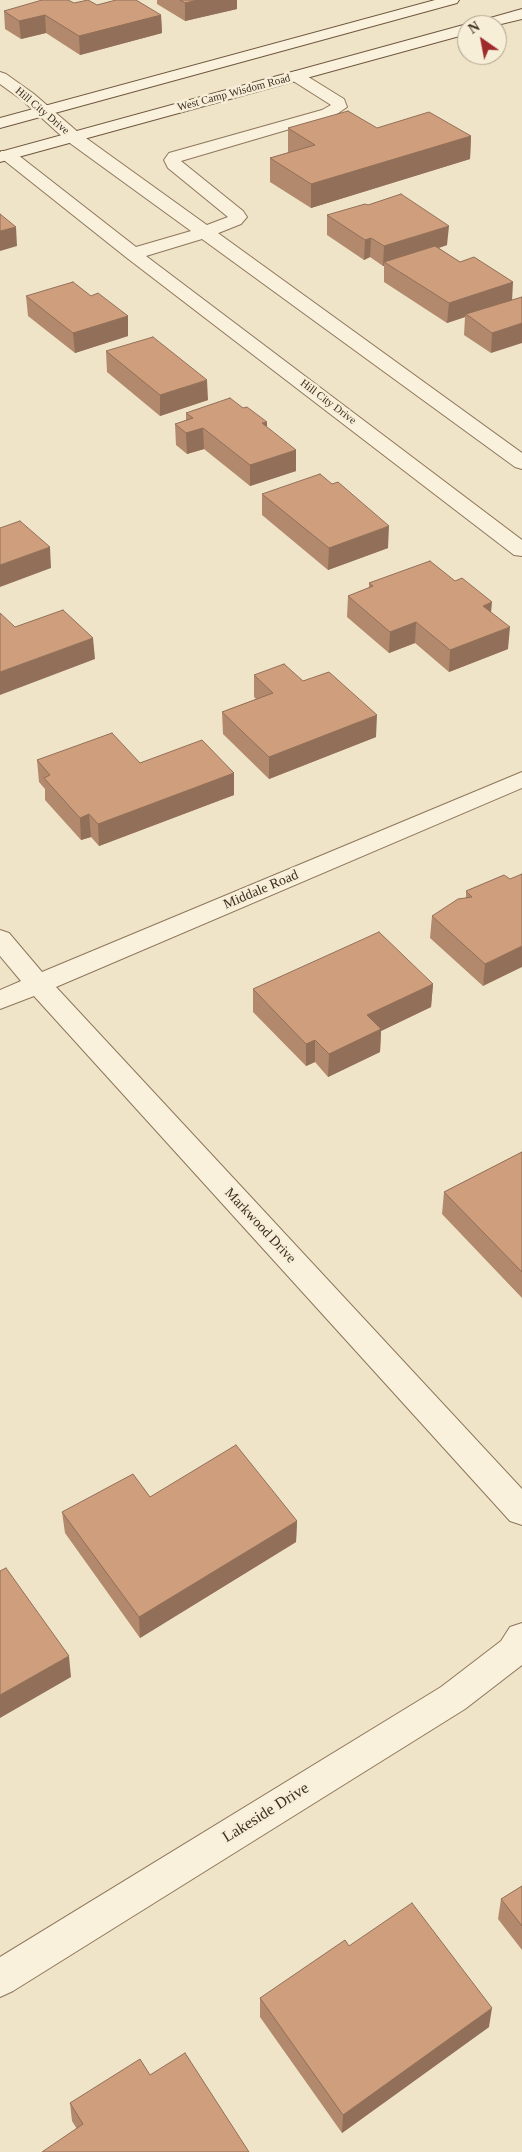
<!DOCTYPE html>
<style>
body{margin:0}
#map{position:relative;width:522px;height:2152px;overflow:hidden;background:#f0e4c8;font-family:"Times New Roman",serif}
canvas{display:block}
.north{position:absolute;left:457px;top:15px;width:50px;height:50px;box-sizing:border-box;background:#f7eed8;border:1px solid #ada18e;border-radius:50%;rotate:327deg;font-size:14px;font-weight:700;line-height:20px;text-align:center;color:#3d2e20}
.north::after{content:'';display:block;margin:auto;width:18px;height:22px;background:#9e2a2b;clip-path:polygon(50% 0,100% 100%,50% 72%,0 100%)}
</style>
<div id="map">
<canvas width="522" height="2152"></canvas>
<div class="north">N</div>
</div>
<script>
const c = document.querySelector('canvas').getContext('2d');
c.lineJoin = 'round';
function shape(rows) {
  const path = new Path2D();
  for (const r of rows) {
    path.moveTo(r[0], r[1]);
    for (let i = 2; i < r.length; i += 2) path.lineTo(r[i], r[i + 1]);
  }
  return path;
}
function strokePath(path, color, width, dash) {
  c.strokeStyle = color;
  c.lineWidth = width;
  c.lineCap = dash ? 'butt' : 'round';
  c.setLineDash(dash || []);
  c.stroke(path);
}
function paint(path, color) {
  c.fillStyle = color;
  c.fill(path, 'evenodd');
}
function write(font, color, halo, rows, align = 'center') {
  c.font = font + ' "Times New Roman",serif';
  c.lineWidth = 5;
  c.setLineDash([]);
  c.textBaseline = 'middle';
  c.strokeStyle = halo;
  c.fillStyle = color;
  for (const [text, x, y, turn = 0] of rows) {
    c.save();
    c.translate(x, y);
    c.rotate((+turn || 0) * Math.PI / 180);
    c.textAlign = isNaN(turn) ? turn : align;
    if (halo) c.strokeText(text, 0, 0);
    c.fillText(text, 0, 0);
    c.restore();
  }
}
const service = shape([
 [296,71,302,73,344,99,347,107,334,116,181,161,243,211,247,217,241,224,211,236,205,237,199,236,196,232,199,228,228,217,168,168,164,160,169,153,322,110,331,105,290,79,288,76,290,73,296,71]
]);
const minor = shape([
 [73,132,79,133,211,228,522,453,522,469,515,467,202,239,146,256,522,540,522,556,514,555,127,258,0,157,1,151,13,151,136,247,191,231,67,141,65,137,67,133,73,132],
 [522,772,522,788,56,987,522,1489,522,1525,510,1521,34,996,0,1009,0,990,21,981,0,956,0,930,9,933,42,972,522,772],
 [522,1623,522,1665,465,1709,13,1991,0,1997,0,1957,441,1687,501,1641,510,1627,522,1623]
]);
const tertiary = shape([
 [0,72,6,74,34,94,79,133,81,137,79,141,67,141,22,100,0,84,0,72]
]);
const secondary = shape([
 [435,0,459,0,457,3,0,128,0,118,435,0],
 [522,9,522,19,497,25,473,25,476,22,522,9],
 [467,24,469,25,467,25,467,34,0,162,0,152,467,24]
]);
const wall = shape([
 [157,0,237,0,237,9,185,21,157,4],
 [74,3,97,5,161,15,162,33,80,55,46,33,21,39,5,29,4,11],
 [288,128,377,128,471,136,470,159,311,208,270,182,270,158,289,152,288,152],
 [327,215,447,245,439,248,460,262,513,282,491,353,464,335,465,317,447,323,384,282,384,266,383,266,370,257,364,260,327,235],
 [26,296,91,296,128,316,128,336,75,353,28,316],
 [106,351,208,400,160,416,107,372],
 [186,413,296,450,296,471,250,486,204,449,187,454,176,445,175,424,186,421],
 [262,494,388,548,328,570,262,515],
 [369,583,491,612,508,649,449,672,415,643,389,653,347,617,348,596,369,588],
 [254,675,303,681,376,737,269,779,223,734,222,712,256,699,254,697],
 [37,760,140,763,234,773,234,795,99,846,91,837,81,840,45,800,45,789,39,782],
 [504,875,483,986,430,938,432,916,466,898,466,891],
 [433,984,431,1007,381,1031,380,1052,328,1077,315,1062,306,1066,253,1012,253,989],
 [522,1152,522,1298,442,1214,444,1192],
 [150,1497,297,1521,296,1542,140,1638,65,1533,62,1512],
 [522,1886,522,1950,498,1919,501,1899],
 [349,1946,489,2027,342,2133,260,2017,260,1998],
 [150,2075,77,2129,72,2121,70,2103]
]);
const shadedWall = shape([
 [198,0,237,0,237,9,185,21,185,3],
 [45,15,46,33,21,39,19,21],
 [161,15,162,33,80,55,79,36],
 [471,136,470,159,311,208,311,184],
 [449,226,447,245,388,264,384,262,384,266,383,266,384,246],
 [16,227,17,246,0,251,0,231],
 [371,238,370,257,364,260,365,240],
 [513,282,512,302,466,314,465,317,447,323,449,303],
 [128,316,128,336,75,353,73,333],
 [522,323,522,343,491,353,492,333],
 [207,380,208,400,160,416,160,395],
 [267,422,267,443,262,423],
 [203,428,204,449,187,454,186,433],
 [296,450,296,471,250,486,250,465],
 [389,526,388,548,328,570,329,548],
 [50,547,51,568,0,587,0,565],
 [492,602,490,624,483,606],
 [416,622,415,643,389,653,390,632],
 [510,627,508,649,449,672,450,650],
 [93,638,95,659,0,695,0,672],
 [377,715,376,737,269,779,269,757],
 [234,773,234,795,99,846,98,824],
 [89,814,91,837,81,840,80,818],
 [522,946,522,967,483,986,485,964],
 [433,984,431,1007,381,1031,380,1052,328,1077,329,1054,367,1015],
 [315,1040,315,1062,306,1066,306,1044],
 [297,1521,296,1542,140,1638,139,1617],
 [69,1656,71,1677,0,1718,0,1695],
 [492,2008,489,2027,342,2133,343,2115]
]);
const building = shape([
 [42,0,68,0,74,3,88,0,97,5,116,0,136,0,161,15,79,36,45,15,19,21,4,11,42,0],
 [180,0,198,0,185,3,180,0],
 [348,111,377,128,429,112,471,136,311,184,270,158,315,145,288,128,348,111],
 [401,194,449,226,384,246,371,238,365,240,327,215,365,204,368,205,401,194],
 [0,214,16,227,0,231,0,214],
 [435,246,460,262,474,257,513,282,449,303,384,262,435,246],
 [73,282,91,296,98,293,128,316,73,333,26,296,73,282],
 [522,297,522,323,492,333,466,314,522,297],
 [153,337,207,380,160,395,106,351,153,337],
 [230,398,243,408,247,407,267,422,262,423,296,450,250,465,203,428,186,433,175,424,193,418,186,413,230,398],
 [320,474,332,484,338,482,389,526,329,548,262,494,320,474],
 [20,521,50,547,0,565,0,528,20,521],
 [430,561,455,581,462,578,492,602,483,606,510,627,450,650,416,622,390,632,348,596,373,586,369,583,430,561],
 [63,610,93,638,0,672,0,613,15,627,63,610],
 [284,664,303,681,329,672,377,715,269,757,222,712,273,693,254,675,284,664],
 [112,733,140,763,202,740,234,773,98,824,89,814,80,818,44,778,50,775,37,760,112,733],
 [522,874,522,946,485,964,432,916,458,899,472,897,466,891,504,875,510,879,522,874],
 [379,932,433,984,367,1015,381,1029,329,1054,315,1040,306,1044,253,989,379,932],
 [522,1152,522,1272,444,1192,522,1152],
 [236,1445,297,1521,139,1617,62,1512,133,1474,150,1497,236,1445],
 [6,1568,69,1656,0,1695,0,1571,6,1568],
 [522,1886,522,1926,501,1899,522,1886],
 [412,1903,492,2008,343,2115,260,1998,345,1940,349,1946,412,1903],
 [185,2053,249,2152,42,2152,83,2124,70,2103,140,2059,150,2075,185,2053]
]);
const farStreetnames = [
 ["West Camp Wisdom Road",234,93,-15],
 ["Hill City Drive",42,111,40],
 ["Hill City Drive",328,402,37]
];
const streetNames = [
 ["Middale Road",261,890,-23],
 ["Markwood Drive",260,1226,47]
];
const nearStreetnames = [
 ["Lakeside Drive",266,1813,-32]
];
strokePath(service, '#8d765c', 2);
strokePath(minor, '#8d765c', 2);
strokePath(tertiary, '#8d765c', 2);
strokePath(secondary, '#6f573f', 2);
paint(service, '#faf1dc');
paint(minor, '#faf1dc');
paint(tertiary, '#faf1dc');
paint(secondary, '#faf1dc');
paint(wall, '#b2896c');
paint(shadedWall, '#916f58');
paint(building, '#cf9f7d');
strokePath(building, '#916f58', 1);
write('11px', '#3d2e20', '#f7eed8', farStreetnames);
write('14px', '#3d2e20', '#f7eed8', streetNames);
write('16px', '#3d2e20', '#f7eed8', nearStreetnames);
</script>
